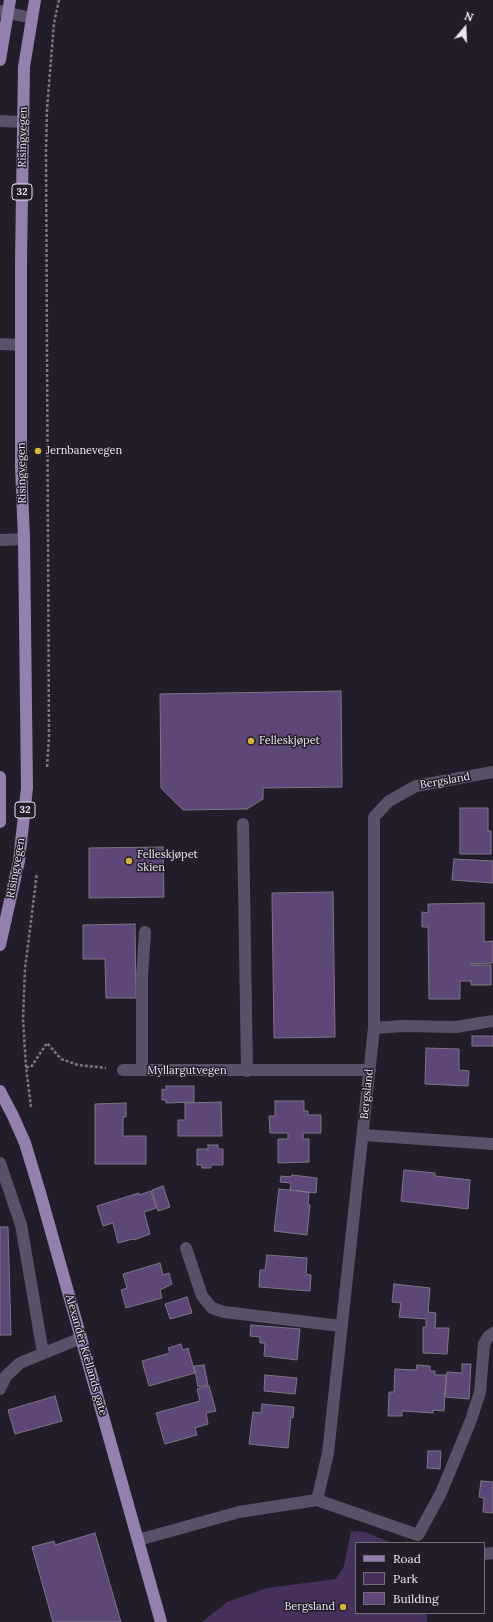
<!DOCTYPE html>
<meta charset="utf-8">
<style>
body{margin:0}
#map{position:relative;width:493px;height:1622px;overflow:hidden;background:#221d29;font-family:Lora,serif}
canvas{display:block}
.legend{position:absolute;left:355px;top:1542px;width:130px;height:72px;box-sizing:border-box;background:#221d29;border:1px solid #726e78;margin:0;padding:5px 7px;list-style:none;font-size:12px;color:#eae7ef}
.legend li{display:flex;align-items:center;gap:8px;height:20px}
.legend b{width:20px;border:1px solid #726e78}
.north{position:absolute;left:445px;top:8px;width:40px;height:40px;-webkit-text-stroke:3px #221d29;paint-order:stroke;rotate:19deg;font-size:11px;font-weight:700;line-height:16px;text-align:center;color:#eae7ef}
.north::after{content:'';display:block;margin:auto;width:14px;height:18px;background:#eae7ef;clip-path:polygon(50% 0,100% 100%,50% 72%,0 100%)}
</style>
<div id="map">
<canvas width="493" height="1622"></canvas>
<ul class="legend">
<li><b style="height:5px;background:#947fae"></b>Road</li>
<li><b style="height:11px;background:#45315b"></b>Park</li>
<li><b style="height:11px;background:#5d4678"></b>Building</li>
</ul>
<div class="north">N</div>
</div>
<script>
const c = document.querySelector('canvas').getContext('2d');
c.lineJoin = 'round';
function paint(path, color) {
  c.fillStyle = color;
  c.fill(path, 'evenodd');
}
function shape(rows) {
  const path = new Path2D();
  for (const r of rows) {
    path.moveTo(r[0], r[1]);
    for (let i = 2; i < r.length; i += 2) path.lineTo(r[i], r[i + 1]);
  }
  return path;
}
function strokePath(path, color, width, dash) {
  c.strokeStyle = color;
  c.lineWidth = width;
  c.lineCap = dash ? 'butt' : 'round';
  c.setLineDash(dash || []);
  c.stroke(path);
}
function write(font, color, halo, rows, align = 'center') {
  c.font = font + ' Lora,serif';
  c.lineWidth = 3;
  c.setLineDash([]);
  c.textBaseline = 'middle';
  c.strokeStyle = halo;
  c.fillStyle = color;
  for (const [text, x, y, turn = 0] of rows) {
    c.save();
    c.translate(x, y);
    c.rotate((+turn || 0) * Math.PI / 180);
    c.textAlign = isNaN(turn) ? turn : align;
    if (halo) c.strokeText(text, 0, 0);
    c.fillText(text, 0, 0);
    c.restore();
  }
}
const green = shape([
 [351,1531,365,1532,392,1543,356,1543,356,1613,427,1613,427,1622,202,1622,227,1602,267,1588,336,1579,344,1566]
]);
const building = shape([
 [341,691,342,787,263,788,263,799,247,809,183,810,161,788,160,694,341,691],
 [460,808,488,808,488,831,491,831,491,854,460,854,460,808],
 [163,847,164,897,89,898,89,848,163,847],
 [454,859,493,861,493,883,452,880,454,859],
 [333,892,335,1037,274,1038,272,893,333,892],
 [484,903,484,942,493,941,493,963,471,964,471,965,491,965,491,985,471,985,471,981,460,981,460,999,429,999,428,927,422,927,422,912,428,913,428,904,484,903],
 [135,924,136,998,106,998,105,959,83,959,83,925,135,924],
 [472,1036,493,1036,493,1046,472,1046,472,1036],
 [426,1048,459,1049,459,1070,469,1071,468,1086,425,1084,426,1048],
 [166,1086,194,1086,194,1102,166,1103,166,1100,162,1100,162,1089,166,1090,166,1086],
 [275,1101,304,1101,304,1111,308,1111,308,1115,321,1115,321,1133,303,1133,303,1139,309,1139,309,1162,278,1163,278,1139,288,1139,288,1133,270,1133,269,1116,275,1116,275,1101],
 [221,1102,222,1136,178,1136,178,1120,185,1120,185,1103,221,1102],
 [126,1103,126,1117,123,1117,123,1136,146,1136,146,1164,95,1164,95,1104,126,1103],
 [208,1145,218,1145,218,1149,223,1149,223,1165,211,1165,211,1168,202,1168,202,1165,197,1165,197,1149,208,1149,208,1145],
 [404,1170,435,1173,435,1176,470,1180,468,1209,401,1201,404,1170],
 [292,1175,317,1178,316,1193,290,1190,291,1183,280,1182,281,1176,291,1177,292,1175],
 [163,1186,170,1207,158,1211,152,1190,163,1186],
 [279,1189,309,1192,308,1205,310,1205,307,1235,274,1231,279,1189],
 [151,1191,156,1208,144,1212,150,1234,134,1240,133,1239,118,1243,113,1223,103,1226,97,1206,139,1193,139,1195,151,1191],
 [0,1227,8,1227,11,1335,0,1335,0,1227],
 [267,1255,307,1258,306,1274,311,1275,310,1291,259,1287,260,1270,265,1270,267,1255],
 [160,1263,163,1275,169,1273,172,1284,160,1290,162,1298,126,1308,121,1290,127,1288,123,1274,160,1263],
 [394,1284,430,1288,428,1312,436,1313,435,1328,449,1328,447,1354,423,1353,423,1327,426,1327,426,1319,399,1317,401,1303,392,1302,394,1284],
 [187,1297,192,1313,170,1319,165,1304,187,1297],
 [251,1325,300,1329,297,1360,264,1356,265,1343,260,1343,260,1337,250,1336,251,1325],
 [181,1344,183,1350,188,1348,195,1373,149,1386,142,1361,170,1353,168,1348,181,1344],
 [462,1364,471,1364,469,1399,445,1397,447,1372,462,1373,462,1364],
 [204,1365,208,1385,198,1387,194,1366,204,1365],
 [417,1365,430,1366,430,1371,435,1371,435,1375,446,1375,444,1411,433,1410,433,1413,402,1411,402,1416,388,1416,389,1392,394,1392,395,1369,416,1370,417,1365],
 [265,1375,297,1378,295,1394,264,1391,265,1375],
 [209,1386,216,1411,206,1413,208,1424,195,1428,197,1435,165,1444,156,1413,200,1401,197,1389,209,1386],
 [55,1396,62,1421,15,1434,8,1410,55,1396],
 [262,1404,294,1407,293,1418,291,1417,288,1448,249,1444,253,1412,261,1413,262,1404],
 [428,1451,441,1451,440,1469,427,1468,428,1451],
 [481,1481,493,1482,493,1513,483,1512,484,1498,479,1497,481,1481],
 [95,1533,121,1622,53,1622,32,1547,54,1541,55,1545,95,1533]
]);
const path = shape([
 [47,767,49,737,46,151,47,109,54,23,59,0],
 [26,1067,31,1067,47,1043,61,1059,78,1065,106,1068],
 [31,1107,26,1067,23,1019,25,969,37,873]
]);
const minor = shape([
 [0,11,32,18],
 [0,121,23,122],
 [0,344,21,345],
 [0,540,24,539],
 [243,824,247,1071],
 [374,1028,403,1026,456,1027,493,1021],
 [123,1070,370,1070],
 [142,1070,142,976,145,932],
 [363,1135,493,1144],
 [0,1163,21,1225,43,1353],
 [186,1248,202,1296,212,1308,224,1312,341,1326],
 [0,1389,6,1376,20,1363,81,1338],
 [317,1500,418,1535],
 [418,1535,441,1493,471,1420,480,1392,484,1344,488,1337,493,1333],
 [138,1540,239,1512,317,1500,328,1453,374,1028,374,817,389,801,416,786,493,772],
 [484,1554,493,1553]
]);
const major = shape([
 [0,60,10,0],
 [0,777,0,822],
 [0,945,19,861,27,788,24,539,21,467,21,261,24,67,35,0],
 [0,1091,13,1116,25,1143,41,1196,161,1622]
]);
const markers = [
 [38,451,4,"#d4b535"],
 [251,741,4,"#d4b535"],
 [129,861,4,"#d4b535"],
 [343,1607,4,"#d4b535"]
];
const shields = [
 [22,192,20],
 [25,810,20]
];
const shieldNames = [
 ["32",22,192],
 ["32",25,810]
];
const streetNames = [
 ["Risingvegen",23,137,-89],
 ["Risingvegen",22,473,-91],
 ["Bergsland",445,781,-10],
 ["Risingvegen",16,868,-80],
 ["Myllargutvegen",187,1071],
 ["Bergsland",367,1094,-84],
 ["Alexander Kiellands gate",86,1355,74]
];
const poiNames = [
 ["Jernbanevegen",46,451],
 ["Felleskjøpet",259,741],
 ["Felleskjøpet",137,855],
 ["Skien",137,868],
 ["Bergsland",335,1607,"right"]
];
paint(green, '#45315b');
paint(building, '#5d4678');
strokePath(building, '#7c7684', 1);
strokePath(path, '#7a7680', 2.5, [3, 2]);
strokePath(minor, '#5a5067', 12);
strokePath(major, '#947fae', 12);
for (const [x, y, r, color] of markers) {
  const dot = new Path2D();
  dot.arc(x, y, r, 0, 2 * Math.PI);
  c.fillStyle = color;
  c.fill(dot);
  strokePath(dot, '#221d29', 1.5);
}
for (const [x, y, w] of shields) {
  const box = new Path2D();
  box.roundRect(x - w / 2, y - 8, w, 16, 3);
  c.fillStyle = '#221d29';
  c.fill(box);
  strokePath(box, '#eae7ef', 1);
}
write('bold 10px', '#eae7ef', null, shieldNames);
write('11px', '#eae7ef', '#221d29', streetNames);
write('11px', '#eae7ef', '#221d29', poiNames, 'left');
</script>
